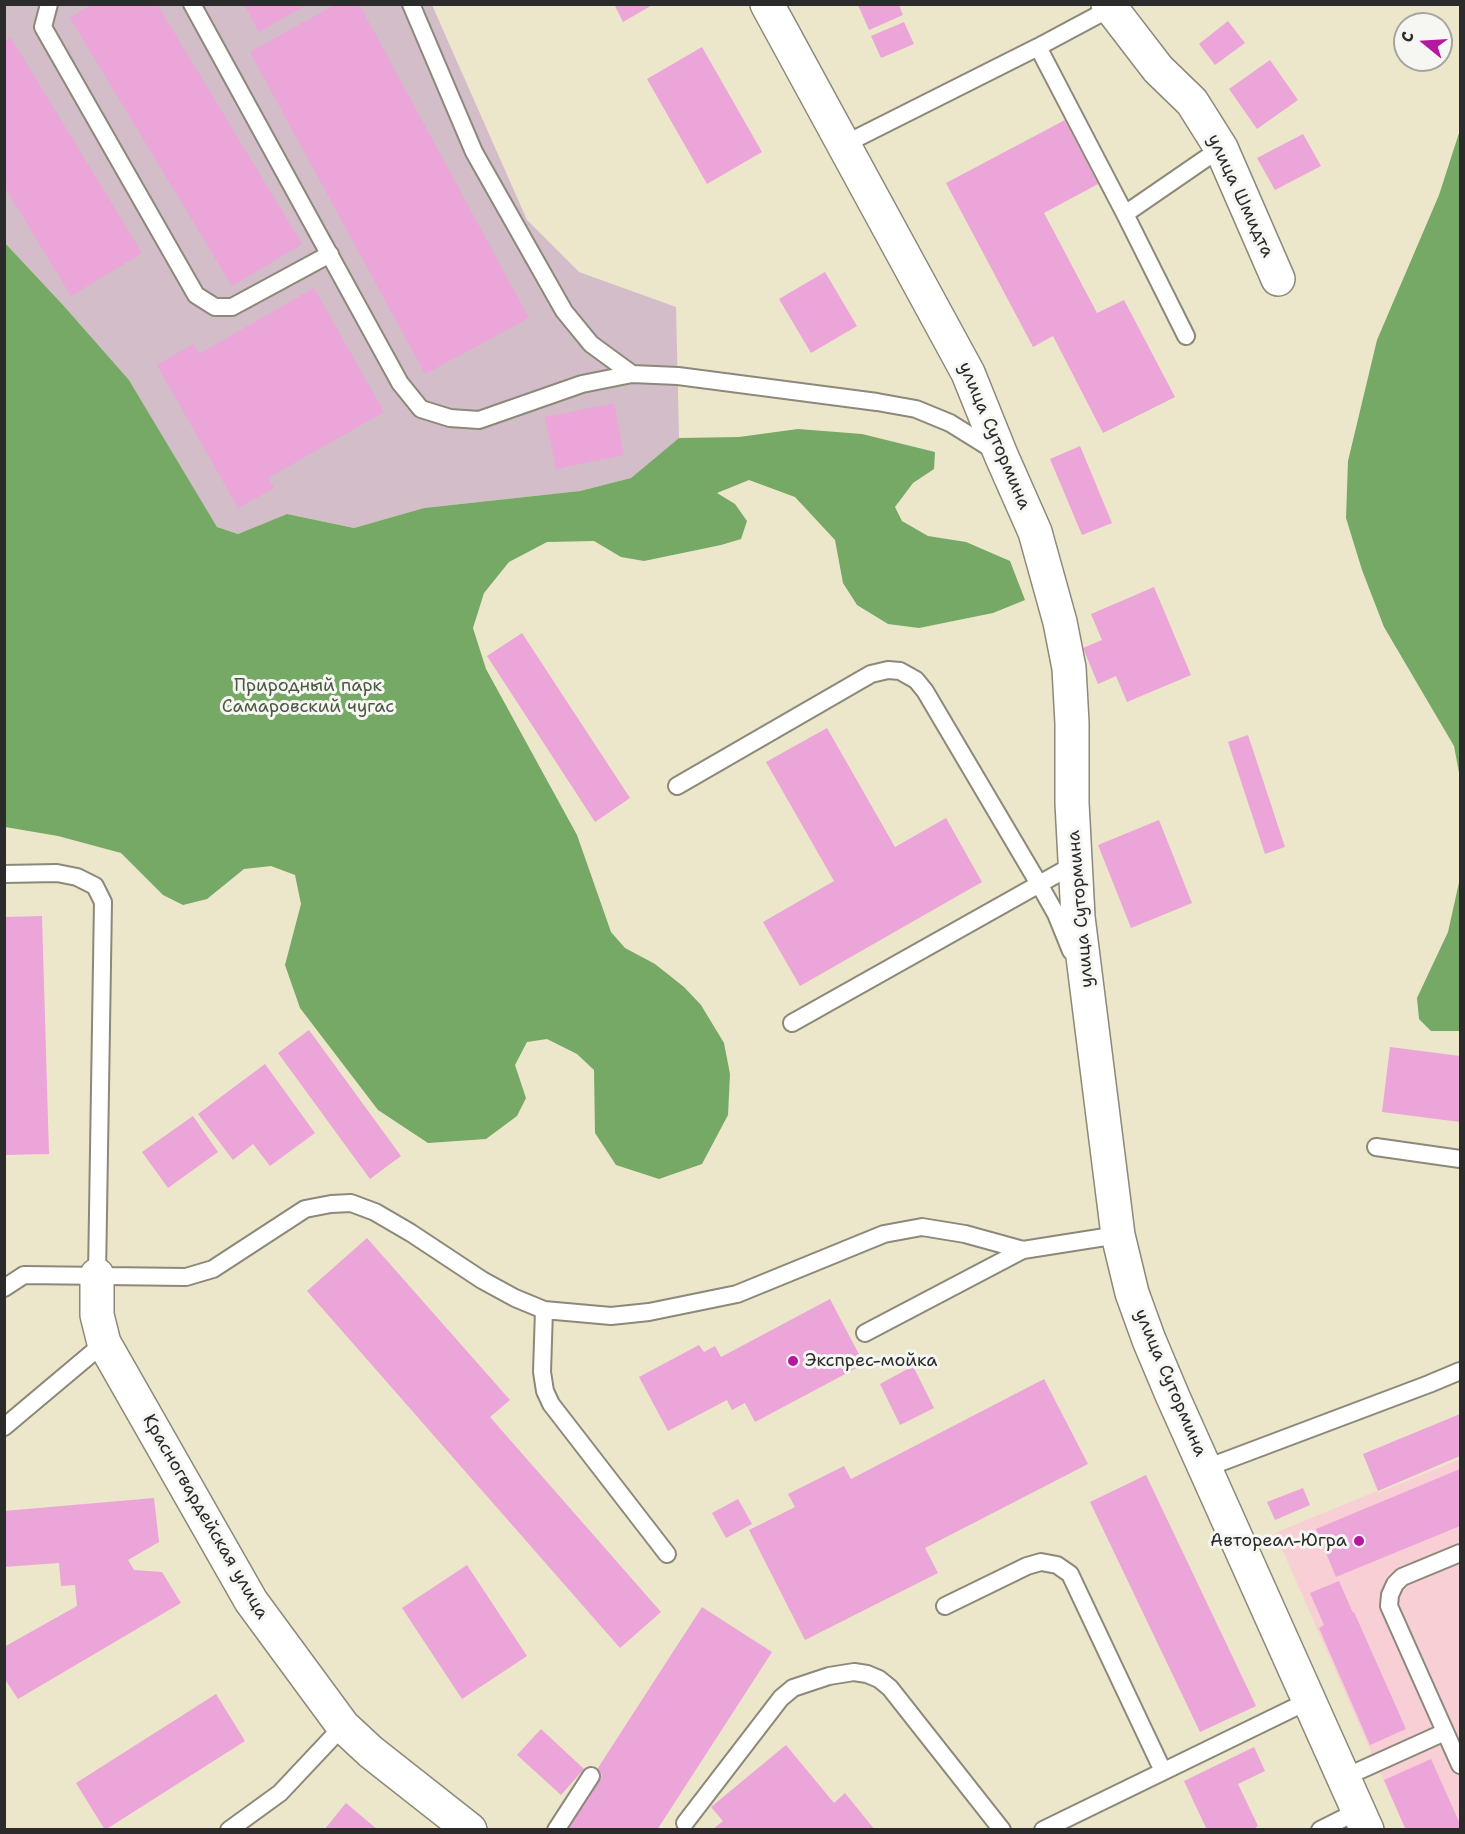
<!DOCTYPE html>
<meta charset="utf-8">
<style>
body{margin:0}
#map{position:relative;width:1465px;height:1834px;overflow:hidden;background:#ece6ca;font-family:"Shantell Sans",sans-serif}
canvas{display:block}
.frame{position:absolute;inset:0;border:6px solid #2b2b2b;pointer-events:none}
.north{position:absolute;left:1393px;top:12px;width:60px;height:60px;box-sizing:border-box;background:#f6f6f2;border:2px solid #a5a5a2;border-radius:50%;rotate:288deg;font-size:16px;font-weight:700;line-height:24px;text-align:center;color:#2b2b2b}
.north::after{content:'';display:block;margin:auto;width:21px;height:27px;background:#b5179e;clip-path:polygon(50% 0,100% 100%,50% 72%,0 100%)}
</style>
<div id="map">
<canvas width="1465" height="1834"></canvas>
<div class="frame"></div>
<div class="north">С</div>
</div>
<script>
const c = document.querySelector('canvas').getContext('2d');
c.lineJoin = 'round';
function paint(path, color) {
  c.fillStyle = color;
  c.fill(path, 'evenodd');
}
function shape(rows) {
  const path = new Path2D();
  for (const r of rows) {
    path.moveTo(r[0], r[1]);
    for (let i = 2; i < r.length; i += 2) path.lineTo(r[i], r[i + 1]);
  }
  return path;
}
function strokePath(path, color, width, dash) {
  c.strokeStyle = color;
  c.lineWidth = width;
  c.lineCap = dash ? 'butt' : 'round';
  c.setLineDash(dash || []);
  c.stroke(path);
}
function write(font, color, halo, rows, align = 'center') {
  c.font = font + ' "Shantell Sans",sans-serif';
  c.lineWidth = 6;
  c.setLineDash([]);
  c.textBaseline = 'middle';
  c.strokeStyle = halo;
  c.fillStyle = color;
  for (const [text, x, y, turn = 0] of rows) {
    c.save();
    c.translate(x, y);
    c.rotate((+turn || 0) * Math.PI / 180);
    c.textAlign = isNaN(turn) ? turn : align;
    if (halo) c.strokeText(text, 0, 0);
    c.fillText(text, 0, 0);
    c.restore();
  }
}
const built = shape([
 [1460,1459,1460,1829,1405,1829,1275,1533,1377,1491,1378,1493]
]);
const industrial = shape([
 [4,5,432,5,527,220,579,272,676,307,679,438,631,478,580,491,424,508,354,528,287,514,238,534,217,527,129,380,63,305,5,243]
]);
const forest = shape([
 [1460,130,1460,778,1454,746,1384,627,1362,570,1346,518,1348,461,1377,340,1439,195],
 [5,243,63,305,129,380,217,527,238,534,287,514,354,528,424,508,580,491,631,478,679,438,739,437,798,429,862,434,935,452,934,469,913,483,895,507,902,521,928,536,966,542,1010,561,1025,600,993,613,919,628,888,624,857,605,843,583,835,540,795,497,749,480,717,493,735,504,747,521,741,539,721,545,644,561,621,557,594,541,547,542,509,562,484,593,473,628,486,669,577,835,611,932,625,948,655,964,684,987,701,1005,724,1043,730,1074,728,1115,702,1164,659,1179,616,1165,595,1133,594,1070,577,1054,547,1039,527,1042,515,1065,526,1098,517,1116,486,1139,428,1143,378,1110,300,1008,285,965,301,904,295,875,271,866,244,869,207,899,183,905,163,895,121,853,58,836,5,827],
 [1460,878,1460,1031,1431,1031,1419,1019,1417,998,1448,932]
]);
const building = shape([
 [92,4,157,4,302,244,232,286,70,18],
 [244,4,308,4,259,32],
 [336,4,359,4,529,318,425,374,250,52],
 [614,4,654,4,623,22],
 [858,5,899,5,903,15,869,30],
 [1228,21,1245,43,1215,65,1199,44],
 [904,22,914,44,881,58,871,36],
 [11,38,142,253,71,296,4,186,4,42],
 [702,47,762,152,707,184,647,79],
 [1270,60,1298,100,1257,129,1229,89],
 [1065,120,1098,184,1044,213,1097,313,1124,300,1175,397,1103,433,1053,336,1033,347,946,183],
 [1303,134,1321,166,1275,190,1257,158],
 [825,272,857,326,811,353,779,299],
 [314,288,384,412,268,478,274,488,238,508,157,365,193,344,199,354],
 [614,403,624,455,556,469,545,417],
 [1080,446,1112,523,1082,535,1050,459],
 [1154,587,1191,675,1127,702,1116,676,1098,684,1083,648,1102,640,1091,614],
 [522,633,630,798,595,822,487,656],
 [827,728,895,847,946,818,982,882,800,986,763,922,834,881,766,762],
 [1248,735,1285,847,1265,854,1228,742],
 [1159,820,1192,903,1131,928,1098,845],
 [42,916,49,1154,4,1155,4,917],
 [309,1030,401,1156,370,1179,278,1053],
 [1390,1047,1460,1056,1460,1122,1382,1112],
 [265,1064,315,1133,270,1166,253,1144,233,1160,198,1114],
 [193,1116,218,1152,168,1188,142,1152],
 [367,1238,510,1400,490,1417,661,1612,620,1648,307,1291],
 [830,1299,864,1364,755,1422,745,1403,732,1410,727,1400,668,1431,639,1377,699,1345,704,1352,715,1346,721,1357],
 [913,1366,934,1408,900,1425,880,1384],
 [1044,1379,1088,1464,925,1548,938,1573,805,1640,749,1530,795,1507,788,1494,844,1466,851,1479],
 [1460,1414,1460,1456,1378,1491,1363,1454],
 [1460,1469,1460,1526,1336,1577,1316,1529],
 [1146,1475,1256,1706,1200,1732,1090,1502],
 [1303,1488,1310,1505,1275,1520,1267,1502],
 [154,1498,159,1542,128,1560,134,1570,162,1572,181,1603,18,1699,4,1678,4,1647,77,1606,75,1585,61,1586,59,1563,4,1567,4,1511],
 [738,1499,752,1524,726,1538,712,1513],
 [467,1565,527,1656,462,1699,402,1608],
 [1339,1581,1353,1613,1354,1612,1406,1729,1370,1745,1319,1628,1324,1625,1310,1593],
 [702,1607,772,1652,657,1830,566,1830,602,1775,596,1771],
 [216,1694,245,1741,105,1830,76,1783],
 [541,1729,584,1769,561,1795,517,1755],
 [786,1745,834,1803,845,1793,875,1830,712,1830,723,1821,711,1807],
 [1254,1747,1265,1771,1238,1784,1258,1826,1252,1830,1207,1830,1184,1781],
 [1431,1759,1460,1824,1460,1830,1406,1830,1384,1780],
 [346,1803,378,1830,324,1830]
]);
const service = shape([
 [49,4,43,27,196,295,215,307,232,307,330,254],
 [192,4,400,383,421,409,450,418,479,420,582,384,632,374,678,376,877,402,916,409,950,423,995,451],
 [411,4,474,152,564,311,591,344,632,374],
 [1038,47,1125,214,1186,336],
 [843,145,1038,47,1111,8],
 [1125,214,1221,148],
 [677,786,871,674,888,670,900,671,916,680,925,691,1039,884,1056,914,1071,951],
 [4,874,57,873,77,877,95,886,103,902,97,1275],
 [792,1023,1075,864],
 [1376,1147,1460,1159],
 [4,1288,24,1275,186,1277,213,1269,305,1209,331,1204,351,1203,375,1212,411,1233,482,1280,515,1298,544,1310,611,1316,649,1312,737,1294,884,1234,922,1227,965,1234,1023,1250,1118,1235],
 [544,1310,542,1372,545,1391,551,1404,667,1554],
 [865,1333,1023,1250],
 [4,1427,104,1343],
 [1206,1468,1429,1384,1460,1371],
 [1460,1553,1402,1577,1395,1584,1390,1595,1389,1606,1460,1765],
 [945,1606,1027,1566,1041,1562,1057,1565,1070,1574,1163,1771],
 [1343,1778,1445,1732],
 [685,1823,781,1698,793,1688,829,1676,854,1672,867,1674,879,1679,890,1688,1002,1830],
 [229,1830,280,1793,343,1726],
 [556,1830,591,1776],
 [1043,1830,1308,1701],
 [1320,1830,1358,1811]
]);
const minor = shape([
 [767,4,968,373,1001,455,1035,532,1060,622,1069,668,1072,723,1072,803,1078,917,1118,1235,1132,1293,1149,1340,1173,1397,1367,1830],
 [1108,4,1158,69,1192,102,1221,148,1278,279],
 [97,1275,97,1315,104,1343,251,1601,343,1726,371,1752,470,1830]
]);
const markers = [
 [793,1361,6,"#b5179e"],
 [1359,1541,6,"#b5179e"]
];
const streetNames = [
 ["улица Шмидта",1240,196,65],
 ["улица Сутормина",994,436,67],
 ["улица Сутормина",1081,909,-95],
 ["улица Сутормина",1170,1383,67],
 ["Красногвардейская улица",205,1517,60]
];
const parkNames = [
 ["Природный парк",308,686],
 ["Самаровский чугас",308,707]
];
const poiNames = [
 ["Экспрес-мойка",805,1361],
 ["Автореал-Югра",1347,1541,"right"]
];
paint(built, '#f7cfd5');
paint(industrial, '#d2bdc8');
paint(forest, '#75a965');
paint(building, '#eca5d9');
strokePath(service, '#8c887a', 20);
strokePath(minor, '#8c887a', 36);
strokePath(service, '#fff', 16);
strokePath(minor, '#fff', 33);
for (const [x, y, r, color] of markers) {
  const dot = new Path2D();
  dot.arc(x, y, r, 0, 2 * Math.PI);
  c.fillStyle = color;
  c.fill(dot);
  strokePath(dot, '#f6f6f2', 2);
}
write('18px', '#2b2b2b', '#f6f6f2', streetNames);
write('18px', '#4a5941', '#f6f6f2', parkNames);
write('18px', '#2b2b2b', '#f6f6f2', poiNames, 'left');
</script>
